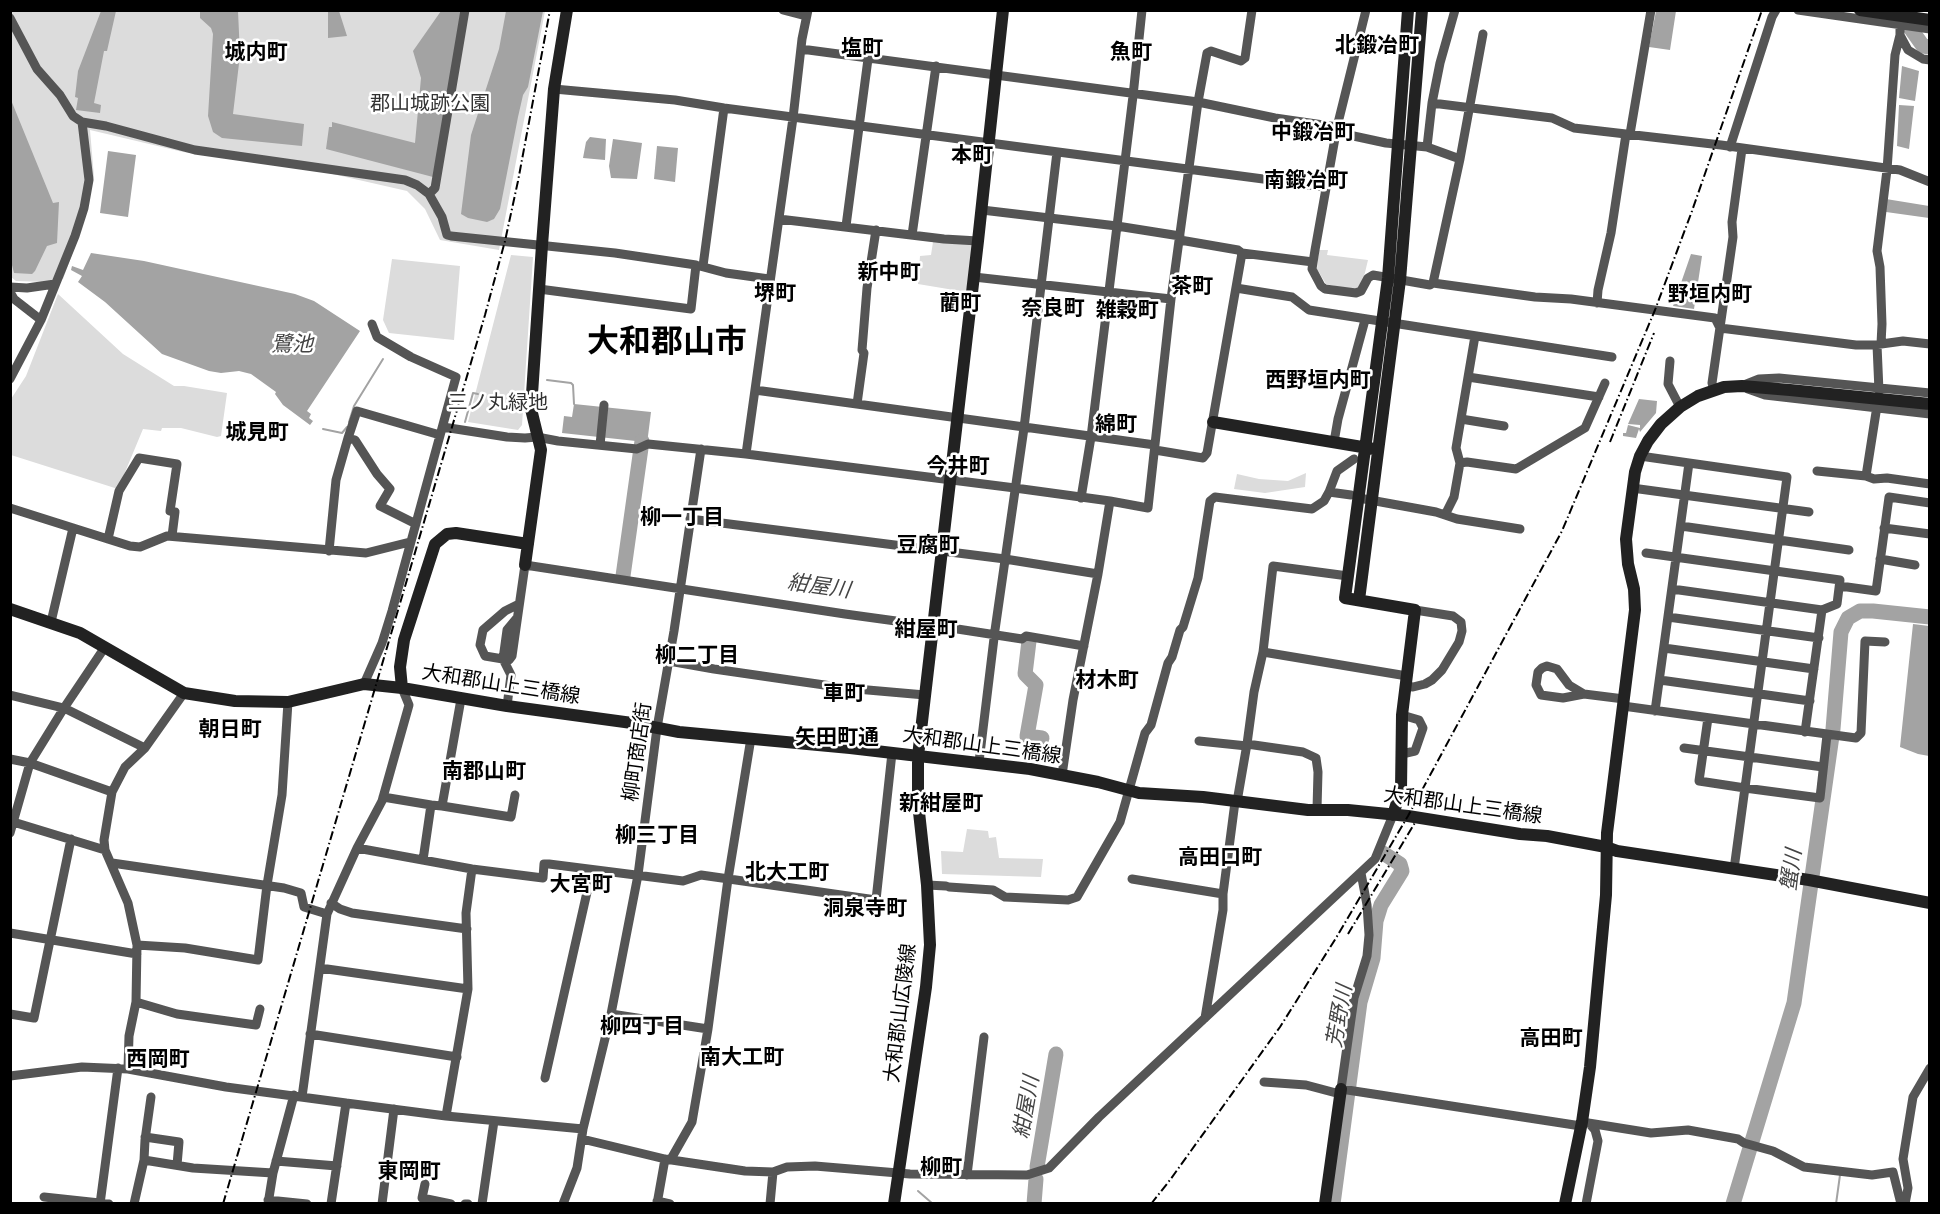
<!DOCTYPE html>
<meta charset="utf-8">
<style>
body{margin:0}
#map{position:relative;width:1940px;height:1214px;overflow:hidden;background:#fff;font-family:Ubuntu,sans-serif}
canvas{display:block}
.frame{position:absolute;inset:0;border:12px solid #000;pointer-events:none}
</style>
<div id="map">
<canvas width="1940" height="1214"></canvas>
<div class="frame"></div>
</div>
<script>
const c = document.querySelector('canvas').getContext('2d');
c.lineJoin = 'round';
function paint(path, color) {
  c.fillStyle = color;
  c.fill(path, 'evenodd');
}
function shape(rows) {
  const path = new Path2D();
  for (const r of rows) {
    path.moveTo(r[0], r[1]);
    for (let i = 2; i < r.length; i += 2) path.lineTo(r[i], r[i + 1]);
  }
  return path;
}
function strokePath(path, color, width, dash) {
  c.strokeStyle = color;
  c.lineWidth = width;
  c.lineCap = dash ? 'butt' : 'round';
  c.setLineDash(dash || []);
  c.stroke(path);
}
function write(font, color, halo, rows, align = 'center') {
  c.font = font + ' Ubuntu,"Noto Sans JP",sans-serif';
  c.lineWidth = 5;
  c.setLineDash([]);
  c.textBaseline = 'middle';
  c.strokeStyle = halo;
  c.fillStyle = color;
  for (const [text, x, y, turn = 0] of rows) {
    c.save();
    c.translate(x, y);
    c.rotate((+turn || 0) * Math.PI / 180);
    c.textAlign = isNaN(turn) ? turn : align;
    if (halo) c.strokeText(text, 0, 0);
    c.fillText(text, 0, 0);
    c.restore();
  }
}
const green = shape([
 [11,11,545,11,499,250,440,240,425,209,407,191,315,170,183,152,90,130,94,177,77,241,63,279,44,282,16,281,11,277],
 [933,242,975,243,966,292,918,284,920,256,931,255],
 [1319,250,1328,250,1327,255,1368,260,1362,285,1353,290,1326,284,1317,269],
 [511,255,533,257,522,425,518,430,468,422],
 [392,259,460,266,454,340,389,333,383,320],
 [58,294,123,354,174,386,184,386,227,393,221,436,217,437,181,428,162,428,161,431,143,429,118,489,11,455,11,399,26,376],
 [1306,473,1305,487,1265,493,1234,489,1237,474,1259,479,1288,481],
 [967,829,988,831,989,838,996,837,999,858,1043,859,1041,877,942,874,941,851,963,852]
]);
const water = shape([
 [101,11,116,11,107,51,104,51,94,103,101,105,100,113,76,110,78,98,75,97,78,71],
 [200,11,238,11,240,55,233,114,304,124,302,146,222,138,213,132,208,116,213,34,211,28,200,18],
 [328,11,339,11,347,36,328,38],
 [441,11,462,11,433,177,326,149,329,127,332,127,332,122,415,143,421,78,413,51],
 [506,11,543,11,528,87,523,95,518,117,500,209,494,219,487,222,468,218,461,214,471,135,499,49],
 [1656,11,1676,11,1670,50,1649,47],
 [1902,66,1919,71,1915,101,1899,98],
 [11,100,53,203,59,202,57,243,47,246,35,271,32,274,14,273,11,261],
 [1899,105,1914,106,1909,149,1897,146],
 [590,137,606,139,605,160,583,158,586,142],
 [613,139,642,143,637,179,611,178,609,166],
 [657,146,678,148,675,182,654,179],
 [108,151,136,155,128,217,100,213],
 [1886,199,1929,206,1929,218,1886,212],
 [91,253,144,261,295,294,314,301,360,331,307,411,311,414,309,418,313,421,310,425,283,405,275,394,276,392,251,374,239,371,221,373,209,371,162,354,105,302,78,282,82,276,71,270,72,266,83,270],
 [1691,254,1702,256,1694,309,1673,306],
 [1639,399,1657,401,1656,413,1640,432,1639,429,1636,438,1623,436,1623,433,1626,433,1628,425,1640,428,1640,425,1628,424],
 [574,404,651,412,648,436,645,442,562,433,564,416,572,417],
 [1913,624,1929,626,1929,756,1918,754,1900,747]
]);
const stream = shape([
 [547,380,571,383,573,385,574,404],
 [349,422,354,406,383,359],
 [465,422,473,393,478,394],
 [323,429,342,433,347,427],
 [918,1191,933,1204],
 [1836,1204,1840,1175]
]);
const river = shape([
 [1901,15,1923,46,1930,47],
 [623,576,642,441],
 [1029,641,1025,674,1036,685,1027,736,1042,738],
 [1037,1167,1056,1054],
 [1034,1204,1036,1179],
 [1333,1204,1360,1002,1373,958,1376,921,1381,905,1402,871,1400,864,1383,853],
 [1733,1204,1794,1003,1833,729,1841,632,1848,618,1860,611,1873,611,1930,617]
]);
const street = shape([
 [783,10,806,16],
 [1366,10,1337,127,1315,250,1312,269,1321,286,1325,289,1356,293,1361,291,1368,278,1373,275,1430,285,1433,283,1535,297,1571,299,1715,318,1720,328,1856,345,1874,345,1903,341,1930,344],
 [1798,10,1930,29],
 [10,18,37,69,60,95,73,116,82,122,106,126,195,150,405,180,417,185,429,194,442,217,447,235,451,236,615,253,696,265,726,273,769,279],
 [1900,35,1908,50,1923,59,1930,60],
 [801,49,1198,102,1275,118,1337,127],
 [554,89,675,100,724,108,1324,187],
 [1432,103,1440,63,1455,10],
 [1335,132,1386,143,1427,147,1460,159],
 [1630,134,1651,10],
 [1427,147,1432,103,1552,118,1574,128,1721,145,1900,170,1930,182],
 [1730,147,1772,17,1776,10],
 [429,194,435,188,465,10],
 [982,210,1117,226,1180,236],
 [779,219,944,239,978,241],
 [846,226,868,59],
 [912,235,936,66],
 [1180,240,1238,250,1242,253],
 [703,266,724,108],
 [974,277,1171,299],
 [1433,283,1460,159,1483,34],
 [10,287,27,288,55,284],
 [1236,288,1292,297,1309,310,1612,357],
 [539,289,691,309,696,265],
 [10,292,14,299,41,320],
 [1597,303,1598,290,1611,233,1626,134],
 [1881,344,1882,324,1880,267,1877,251,1887,170,1895,55,1900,35,1900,25],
 [1877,345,1879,391],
 [1670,361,1668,384,1680,407],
 [1468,377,1599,397],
 [10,379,41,320,75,236,84,208,89,180,82,122],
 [1744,385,1759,379,1779,378,1930,393],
 [1748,389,1765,395,1930,414],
 [755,390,1155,445],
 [1714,390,1712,383,1733,237,1732,222,1742,149],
 [857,404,864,353,862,350,867,288,876,230],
 [1461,419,1504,426],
 [443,427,507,437,525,438,537,437,558,441,637,449,648,444,746,454,1015,488,1110,501,1148,508,1171,299,1198,102,1207,53,1211,51,1241,61,1245,58,1252,10],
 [348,438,355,440,377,474,390,489,380,506,416,524],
 [1334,442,1338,419,1365,320],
 [600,445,604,405],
 [1155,450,1203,458,1207,453,1242,253,1313,262],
 [746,454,793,118,802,39,808,10],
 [1640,456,1787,477,1734,869],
 [1460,463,1467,462,1516,469,1585,428,1605,383],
 [1817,471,1866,476,1874,479,1887,478,1930,484],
 [1866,476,1877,406],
 [1632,488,1809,512],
 [1351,495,1329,492,1337,471,1354,459],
 [1081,498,1091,437,1133,96,1142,10],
 [1359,498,1436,512,1457,519,1520,529],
 [10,508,130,546,140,547,167,536,366,553,410,542],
 [1445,515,1454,497,1460,463,1456,448,1475,336],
 [690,519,1005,559,1098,574],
 [1681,526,1849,550],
 [1884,528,1930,534],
 [108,539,119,491,139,458,177,464,170,511,175,512,172,536],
 [329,551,336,480,348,438,357,411,440,435],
 [1646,553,1840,580,1837,604,1822,610,1805,732],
 [1880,559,1915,565],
 [1840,586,1876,591,1889,497,1930,503],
 [1672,589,1822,610],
 [519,604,505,611,483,630,480,645,485,656,509,660,512,656,525,565,845,614,925,625,933,623,938,626,1022,639,1026,636,1084,646],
 [1668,617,1819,638],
 [51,622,73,528],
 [1664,648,1814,669],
 [1263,652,1407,676],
 [669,661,714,669,845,688,925,695],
 [1660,680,1810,701],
 [364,684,382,643,392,611,456,377,411,357,377,337,372,324],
 [1406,686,1413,687,1425,684,1432,680,1442,670,1459,642,1462,631,1461,622,1453,616,1415,610],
 [1584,694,1569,685,1557,669,1547,666,1542,668,1538,672,1536,685,1541,695,1563,698,1584,694,1624,699],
 [10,695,64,708,145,748],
 [507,706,511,675,503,659,507,630,517,618],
 [1623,706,1856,738,1861,733,1865,641,1885,642],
 [1655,711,1689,463],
 [1708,718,1699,781,1745,788,1820,798,1827,735],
 [1199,741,1247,746],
 [1247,744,1303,752,1316,758,1318,772,1317,809],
 [1684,748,1823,767],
 [1402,754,1415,751,1423,728,1419,720,1402,715],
 [10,759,30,763,112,792],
 [979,762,995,630,1024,428,1057,152],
 [1062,775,1073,700,1098,574,1110,501],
 [383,797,431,805],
 [442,806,511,817,515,795],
 [10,821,105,850],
 [10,833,30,763,64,708,105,647],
 [357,848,472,869,543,878,544,864,549,864,683,881,701,875,876,900,892,753],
 [423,860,431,805,442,806,461,699],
 [112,863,284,888,301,893,304,907,327,914],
 [1361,873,1367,905,1369,935,1367,956,1354,998,1341,1089,1581,1126],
 [1132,879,1223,894],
 [927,885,946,886],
 [949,887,993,890,1005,897,1068,900,1077,897,1120,822,1145,733,1151,725,1168,663,1172,657,1180,630,1183,627,1198,578,1210,501,1215,497,1312,509,1324,501,1329,492],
 [331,903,340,909,352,913,467,929],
 [10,933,137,954],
 [137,945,185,948,258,960,267,885,282,795,288,702],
 [320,968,468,989],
 [136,1002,177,1014,256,1025,260,1009],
 [10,1014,34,1018,71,839],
 [611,1014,708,1029],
 [1205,1018,1223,910,1223,894,1235,802,1238,796,1247,744,1254,692,1263,652,1273,566,1348,576],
 [310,1034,457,1057],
 [128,1069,129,1036,136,1002,137,945,128,903,105,850,104,840,112,792,125,767,145,748,184,693],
 [10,1076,82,1067,128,1069,226,1087,346,1103,446,1116,583,1129],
 [545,1078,592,870],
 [1264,1082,1306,1085,1340,1094],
 [302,1097,327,914,357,848,382,801,409,705,402,688],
 [446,1116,468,989,466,913,472,869],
 [1582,1122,1651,1133,1688,1130,1738,1139,1744,1143,1773,1151,1804,1167,1872,1175,1893,1172,1901,1204],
 [145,1137,179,1142,177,1165],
 [582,1139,665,1159,745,1171,773,1172,787,1167,815,1166,910,1174,1027,1175,1049,1168,1099,1117,1375,859,1393,815],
 [671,1159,692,1122,708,1029,728,879,751,738],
 [144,1160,193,1168,273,1173],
 [276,1161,337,1166],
 [967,1175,984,1037],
 [425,1184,422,1198,451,1204],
 [44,1197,109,1204],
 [268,1200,307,1204],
 [657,1201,670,1204],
 [100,1204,118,1068],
 [134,1204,144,1160,145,1140,151,1097],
 [268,1204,273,1173,294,1095],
 [331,1204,346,1103],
 [382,1204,394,1109],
 [465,1204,468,1204],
 [482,1204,494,1121],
 [563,1204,577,1168,583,1129,611,1014,638,875,657,728,674,631,701,449],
 [657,1204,665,1159],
 [770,1204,773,1172],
 [1586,1204,1598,1141,1595,1130,1589,1123],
 [1905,1204,1908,1188,1903,1159,1913,1097,1930,1068]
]);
const secondary = shape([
 [1860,10,1930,20],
 [1213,422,1374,449],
 [525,565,541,450,531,409,542,245,554,89,567,10],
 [1359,600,1400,280,1422,10],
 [10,609,80,633,184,693,235,701,288,702,364,684,402,688,507,706,632,723,679,732,850,748,1030,769,1098,782,1139,793,1203,797,1308,810,1348,810,1408,816,1520,834,1547,836,1606,847,1617,851,1809,880,1930,903],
 [402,688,400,667,404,640,435,544,447,534,456,533,528,544],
 [1393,815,1401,789,1402,715,1415,610,1345,598,1388,278,1408,10],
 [894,1204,926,987,930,945,927,885,918,803,918,756,978,241,1003,10],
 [1325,1204,1341,1089],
 [1565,1204,1582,1122,1590,1067,1606,895,1607,833,1635,610,1634,589,1628,564,1626,539,1635,472,1640,456,1648,441,1661,424,1680,407,1698,396,1724,387,1742,386,1790,390,1930,404]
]);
const rail = shape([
 [1610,442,1654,333],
 [1348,934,1416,821],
 [223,1204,485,315,505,241,518,181,550,10],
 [1151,1204,1170,1180,1280,1027,1336,938,1408,816,1562,531,1655,310,1692,211,1762,10]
]);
const parkNames = [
 ["郡山城跡公園",430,103],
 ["三ノ丸緑地",498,402]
];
const streetNames = [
 ["大和郡山上三橋線",501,684,9],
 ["大和郡山上三橋線",982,745,8],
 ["柳町商店街",637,752,-82],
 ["大和郡山上三橋線",1463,805,8],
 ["大和郡山広陵線",900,1013,-83]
];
const neighbourhoodNames = [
 ["北鍛冶町",1377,45],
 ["塩町",862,48],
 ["城内町",256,52],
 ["魚町",1131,52],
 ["中鍛冶町",1313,132],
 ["本町",972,155],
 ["南鍛冶町",1306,180],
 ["新中町",889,272],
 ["茶町",1192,286],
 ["堺町",775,293],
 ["野垣内町",1710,294],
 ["藺町",960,303],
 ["奈良町",1053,308],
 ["雑穀町",1127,310],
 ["西野垣内町",1318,380],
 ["綿町",1116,424],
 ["城見町",257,432],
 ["今井町",958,466],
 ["柳一丁目",682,517],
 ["豆腐町",928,545],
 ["紺屋町",926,629],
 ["柳二丁目",697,655],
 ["材木町",1107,680],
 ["車町",844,693],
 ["朝日町",230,729],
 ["矢田町通",837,737],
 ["南郡山町",484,771],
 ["新紺屋町",941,803],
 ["柳三丁目",657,835],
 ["高田口町",1220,857],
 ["北大工町",787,872],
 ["大宮町",581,884],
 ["洞泉寺町",865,908],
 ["柳四丁目",642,1026],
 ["高田町",1551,1038],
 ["南大工町",742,1057],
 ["西岡町",158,1059],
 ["柳町",941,1167],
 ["東岡町",409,1171]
];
const waterNames = [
 ["鷺池",292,344],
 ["紺屋川",819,586,8],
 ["蟹川",1791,870,-82],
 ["芳野川",1339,1016,-80],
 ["紺屋川",1026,1107,-80]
];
const townNames = [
 ["大和郡山市",667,341]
];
paint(green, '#dcdcdc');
paint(water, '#a3a3a3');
strokePath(stream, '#a3a3a3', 2);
strokePath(river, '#a3a3a3', 15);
strokePath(street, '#555', 9);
strokePath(secondary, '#222', 12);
strokePath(rail, '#000', 2, [9, 3, 1.5, 3]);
write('20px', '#333', '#fff', parkNames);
write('20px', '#000', '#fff', streetNames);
write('bold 21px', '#000', '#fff', neighbourhoodNames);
write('italic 21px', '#444', '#fff', waterNames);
write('bold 32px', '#000', '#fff', townNames);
</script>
